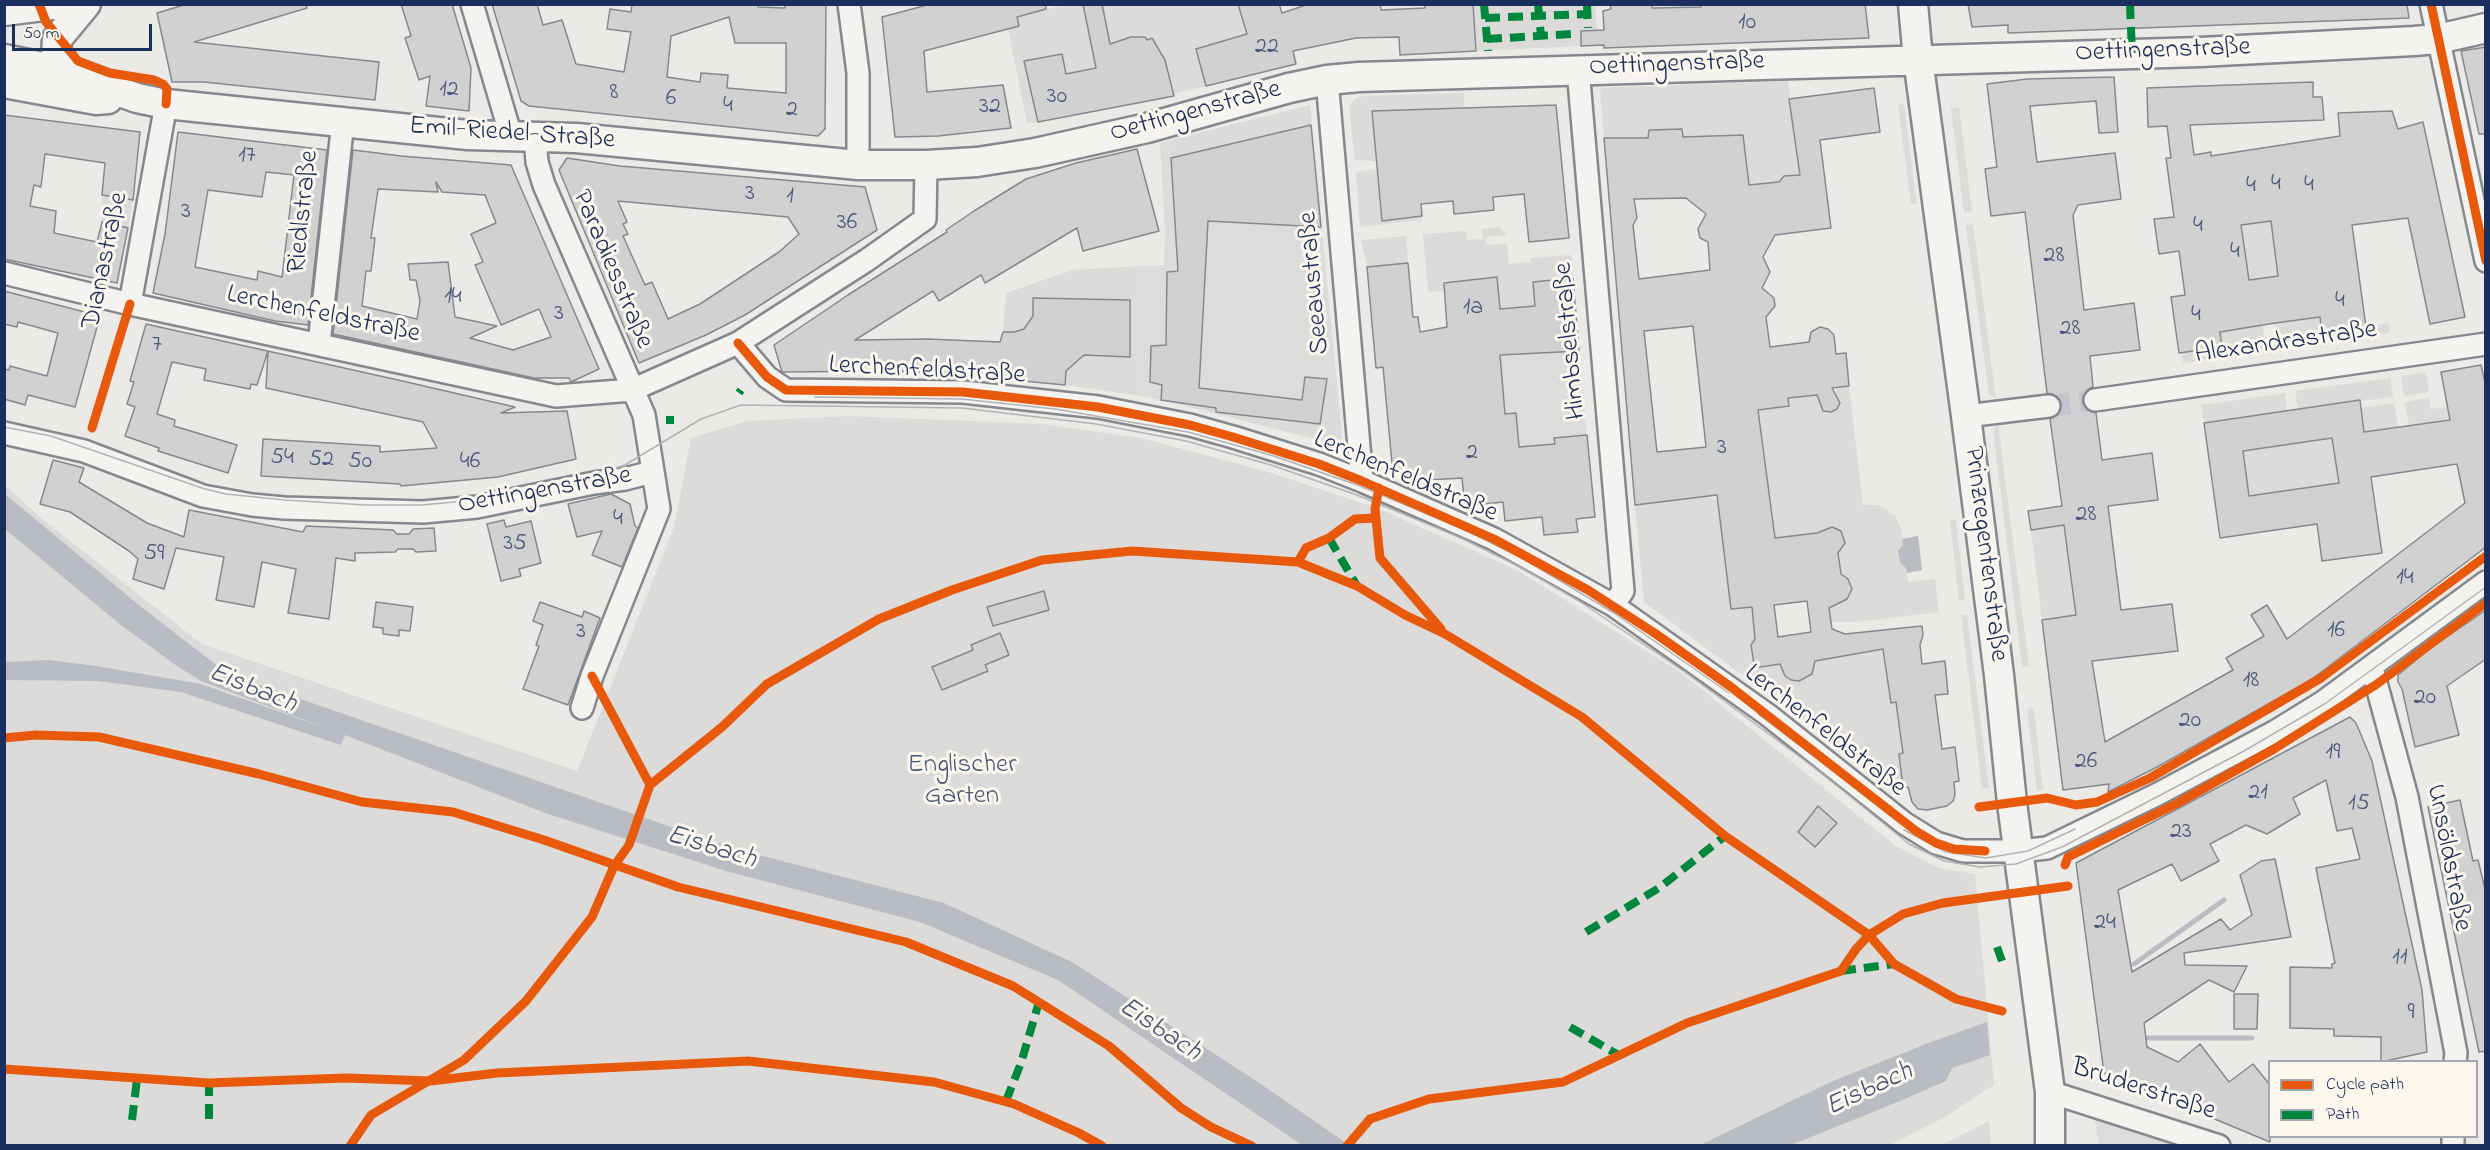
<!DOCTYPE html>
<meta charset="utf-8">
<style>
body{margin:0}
#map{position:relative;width:2490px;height:1150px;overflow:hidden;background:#eceae6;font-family:"Indie Flower",sans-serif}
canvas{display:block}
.frame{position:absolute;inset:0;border:6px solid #1b2f5e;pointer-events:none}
.legend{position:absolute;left:2268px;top:1060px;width:210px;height:78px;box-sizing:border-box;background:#fbf7ec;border:2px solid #a1a7b3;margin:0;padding:8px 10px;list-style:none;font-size:18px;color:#1b2f5e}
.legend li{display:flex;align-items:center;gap:12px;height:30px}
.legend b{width:30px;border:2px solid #a1a7b3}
.scale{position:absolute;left:12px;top:24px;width:140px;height:27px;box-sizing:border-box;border:3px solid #1b2f5e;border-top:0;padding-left:8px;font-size:18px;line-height:21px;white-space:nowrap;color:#1b2f5e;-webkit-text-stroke:4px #fbf7ec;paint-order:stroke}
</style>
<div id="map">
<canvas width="2490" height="1150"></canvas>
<div class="frame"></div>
<ul class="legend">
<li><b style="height:8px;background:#e8590c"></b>Cycle path</li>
<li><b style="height:8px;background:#00873e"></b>Path</li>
</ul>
<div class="scale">50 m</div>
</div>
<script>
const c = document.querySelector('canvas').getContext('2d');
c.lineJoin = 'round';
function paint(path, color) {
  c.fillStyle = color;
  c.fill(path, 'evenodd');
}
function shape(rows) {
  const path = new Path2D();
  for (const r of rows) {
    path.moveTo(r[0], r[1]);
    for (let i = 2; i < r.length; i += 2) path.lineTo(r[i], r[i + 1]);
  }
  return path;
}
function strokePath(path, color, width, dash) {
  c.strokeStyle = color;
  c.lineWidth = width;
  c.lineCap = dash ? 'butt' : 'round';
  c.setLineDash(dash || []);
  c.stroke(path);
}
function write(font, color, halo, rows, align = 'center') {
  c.font = font + ' "Indie Flower",sans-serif';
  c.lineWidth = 6;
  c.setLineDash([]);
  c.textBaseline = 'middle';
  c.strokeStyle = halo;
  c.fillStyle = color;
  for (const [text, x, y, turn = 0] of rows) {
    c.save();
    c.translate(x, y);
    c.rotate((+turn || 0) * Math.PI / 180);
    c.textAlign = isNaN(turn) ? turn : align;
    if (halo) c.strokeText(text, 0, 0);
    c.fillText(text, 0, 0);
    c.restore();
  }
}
const built = shape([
 [1310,105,1342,437,1340,442,1335,444,1216,412,1136,395,1137,266,1164,265,1165,232,1160,143],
 [1539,351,1540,354,1574,351,1575,371,1581,370,1589,460,1554,464,1552,444,1519,447,1505,414,1500,355],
 [2093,1107,2212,1145,2099,1145]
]);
const green = shape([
 [1238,4,1247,35,1196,49,1206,86,1173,94,1165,60,1161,51,1158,52,1156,47,1154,40,1146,39,1145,35,1131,37,1118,42,1116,63,1075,72,1068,82,1062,54,1025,61,1038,122,1027,123,1008,29,1019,25,1017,17,1062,5],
 [1473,5,1595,5,1597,31,1581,31,1581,46,1476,51],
 [1788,81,1800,179,1797,180,1793,175,1784,176,1779,182,1749,185,1743,135,1683,137,1682,129,1649,130,1648,138,1604,138,1600,88],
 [1464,93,1464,108,1372,111,1376,161,1355,160,1349,106,1355,99,1362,96],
 [1904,104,1917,204,1911,204,1898,105],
 [1310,105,1311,125,1171,158,1171,140],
 [1959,107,1972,212,1964,213,1951,108],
 [1377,169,1382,220,1422,216,1421,220,1360,227,1356,172],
 [102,195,133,200,128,228,102,222],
 [2271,221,2278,276,2249,280,2241,225],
 [1973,224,1996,399,1989,394,1966,226],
 [1499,227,1507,235,1486,237,1486,245,1507,244,1509,264,1530,262,1530,258,1571,255,1573,278,1533,282,1535,306,1503,342,1497,277,1444,283,1444,291,1428,292,1423,234,1466,231,1467,240,1483,239,1482,229],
 [1406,236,1408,263,1367,267,1361,240],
 [1137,266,1136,395,1065,385,1066,371,1084,355,1129,356,1033,299,1033,316,1024,329,1014,332,1003,332,1006,293,1072,270],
 [2320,317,2322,333,2389,323,2389,333,2279,349,2275,323],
 [2262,325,2266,351,2183,363,2182,352,2222,347,2220,332],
 [2426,372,2429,392,2404,396,2401,376],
 [2390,378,2393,397,2298,409,2295,391],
 [1327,379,1336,380,1342,437,1340,442,1335,444,1161,400,1216,408,1216,412,1319,424],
 [1849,386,1863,505,1878,505,1895,515,1901,529,1903,539,1918,536,1922,570,1907,573,1908,582,1935,579,1939,612,1858,622,1831,622,1828,601,1839,603,1848,597,1852,589,1848,579,1841,574,1838,553,1845,542,1841,531,1832,527,1817,533,1775,538,1758,410,1788,406,1788,398,1822,395,1823,410,1831,412,1837,409,1840,403,1836,395,1836,387],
 [2285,393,2287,411,2204,423,2201,405],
 [2429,398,2431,409,2447,407,2450,420,2409,425,2405,402],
 [2394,403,2398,427,2364,432,2361,408],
 [849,416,1042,424,1141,438,1265,471,1377,508,1517,570,1680,672,1896,846,1939,868,1975,874,1994,1085,1943,1118,1888,1146,5,1145,5,485,42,519,202,644,577,771,674,527,691,438,747,421],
 [1998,424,2029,666,2022,667,1993,430],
 [2332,438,2339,483,2249,496,2243,451],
 [1707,496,1718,501,1731,608,1752,607,1760,667,1780,664,1785,676,1791,680,1799,681,1812,674,1815,661,1887,648,1886,668,1890,703,1896,702,1903,753,1899,754,1903,785,1892,786,1644,602,1635,505],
 [1950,520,1956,520,1965,599,1959,600],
 [2064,525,2076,615,2042,620,2031,530],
 [1961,615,1967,615,1989,788,1982,789],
 [2034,708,2043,790,2037,791,2027,709],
 [1989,1121,1991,1145,1941,1145]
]);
const water = shape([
 [5,494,140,606,228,674,732,848,944,903,1072,962,1255,1080,1349,1145,1302,1145,1058,980,920,922,726,871,545,813,345,735,341,745,181,692,98,681,5,680,5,662,49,660,96,666,201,684,334,731,201,681,174,664,121,625,5,529],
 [1918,536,1922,570,1907,573,1906,568,1900,562,1898,551,1903,545,1902,539],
 [1987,1022,1990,1055,1952,1068,1946,1081,1900,1101,1791,1145,1700,1145,1833,1081,1931,1042]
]);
const stream = shape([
 [2134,964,2224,900],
 [2147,1038,2252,1038]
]);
const building = shape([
 [187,4,306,4,307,8,194,42,379,62,375,100,204,82,172,82,157,13,187,4],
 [401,4,452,4,471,68,469,111,426,106,430,76,419,80,405,38,411,36,401,4],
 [492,4,537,4,543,25,562,20,576,64,624,72,631,32,607,29,610,9,631,12,632,4,758,4,758,7,785,8,785,4,826,4,825,129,818,136,529,106,521,101,492,4],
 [729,17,735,43,786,43,786,93,727,88,728,75,701,73,700,82,667,77,671,36,729,17],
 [931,4,1046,4,1046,9,1017,17,1019,26,924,51,927,92,1003,85,1011,128,938,136,895,137,882,17,931,4],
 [1083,4,1102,4,1110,44,1131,37,1145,37,1147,40,1152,38,1165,60,1174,96,1038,122,1024,61,1062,54,1066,74,1096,68,1083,4],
 [1238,4,1279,4,1282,13,1309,4,1380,4,1381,10,1425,8,1424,4,1473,4,1476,51,1400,55,1399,37,1356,38,1293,51,1296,64,1206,86,1196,49,1247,34,1238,4],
 [1610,4,1652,4,1652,8,1701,7,1701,4,1865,4,1869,38,1604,48,1604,45,1581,46,1581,31,1604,30,1603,11,1611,9,1610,4],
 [1968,4,2407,4,2409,18,2008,33,2008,25,1972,27,1968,4],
 [2486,47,2486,134,2479,134,2461,51,2486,47],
 [2114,77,2118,132,2099,133,2096,101,2030,106,2037,162,2115,153,2121,199,2078,205,2073,215,2084,310,2134,303,2140,350,2090,356,2093,387,2087,390,2082,401,2085,408,2096,413,2102,460,2152,453,2158,500,2108,506,2121,610,2172,604,2178,651,2092,661,2105,742,2233,670,2226,658,2264,636,2251,615,2267,605,2287,639,2465,503,2457,464,2371,477,2382,553,2322,561,2317,524,2220,538,2204,423,2360,400,2364,432,2450,420,2441,372,2481,365,2486,386,2486,547,2312,679,2159,766,2108,792,2109,784,2063,790,2042,620,2076,615,2064,525,2031,530,2028,511,2062,506,2050,419,2060,412,2062,404,2055,395,2047,393,2025,212,1991,216,1985,169,1997,167,1987,84,2027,79,2114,77],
 [2332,438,2339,483,2249,496,2243,451,2332,438],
 [2313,82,2313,97,2322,97,2324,120,2190,125,2194,155,2211,152,2211,156,2340,136,2338,113,2392,111,2398,129,2423,122,2465,317,2430,324,2408,218,2352,225,2366,327,2322,333,2320,317,2275,323,2220,332,2222,347,2179,353,2171,297,2185,295,2179,251,2159,254,2154,219,2174,217,2166,158,2171,158,2167,126,2148,127,2147,88,2313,82],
 [2271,221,2278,276,2249,280,2241,225,2271,221],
 [1874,88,1880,132,1820,140,1831,228,1775,235,1763,257,1770,272,1762,288,1774,298,1775,306,1766,317,1770,347,1809,342,1811,332,1820,327,1828,329,1834,335,1836,354,1846,353,1849,386,1832,388,1840,403,1837,409,1831,412,1823,411,1817,395,1788,398,1789,406,1758,410,1775,538,1817,533,1832,527,1841,531,1845,543,1838,553,1841,574,1848,579,1852,589,1847,599,1829,608,1832,629,1845,634,1922,626,1923,635,1920,645,1922,664,1945,661,1948,694,1935,695,1942,749,1955,747,1959,781,1954,782,1955,795,1953,801,1947,806,1927,810,1918,809,1912,802,1908,787,1903,788,1899,754,1903,753,1896,702,1891,703,1883,649,1815,661,1812,674,1799,681,1791,680,1785,676,1780,664,1760,667,1754,664,1751,645,1755,639,1752,607,1731,609,1717,495,1635,505,1604,138,1648,138,1649,130,1682,129,1683,137,1743,135,1749,185,1779,182,1784,176,1800,175,1789,99,1874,88],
 [1686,198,1706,214,1698,229,1700,238,1708,242,1710,270,1639,279,1633,225,1637,218,1634,199,1686,198],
 [1693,326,1706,447,1657,452,1644,331,1693,326],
 [1807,601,1811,632,1778,637,1774,605,1807,601],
 [1556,105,1569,238,1529,242,1524,194,1493,197,1494,210,1454,214,1453,201,1421,204,1422,216,1382,221,1372,111,1556,105],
 [4,115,140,132,133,200,102,195,105,163,45,154,41,187,34,185,30,206,56,211,54,233,97,242,102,222,128,228,117,283,4,259,4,115],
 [1311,125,1321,227,1208,221,1199,388,1302,400,1305,377,1327,379,1320,424,1216,412,1216,408,1161,400,1162,385,1150,382,1151,346,1166,345,1167,272,1178,271,1171,158,1311,125],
 [178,132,327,150,308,325,275,321,153,293,165,234,178,132],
 [266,172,294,175,282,277,258,271,257,280,195,267,208,190,262,197,266,172],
 [1137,149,1159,231,1083,251,1077,228,985,283,981,275,939,301,933,291,855,340,927,339,1000,342,1003,332,1014,332,1024,329,1033,316,1033,298,1130,300,1130,357,1084,355,1066,371,1065,385,940,373,890,371,782,372,774,345,848,295,947,232,946,230,974,211,1026,179,1076,163,1137,149],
 [353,150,401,156,511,165,599,369,571,382,569,378,534,378,333,334,353,150],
 [436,182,442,192,485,195,496,223,471,234,483,262,475,265,501,325,539,309,551,337,513,350,470,338,497,326,455,317,448,262,408,264,410,280,416,280,420,301,417,319,362,306,366,271,371,271,375,238,371,238,378,189,438,192,436,182],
 [567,158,620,166,865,187,877,230,745,315,706,335,639,363,559,170,567,158],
 [618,201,788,217,799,234,779,252,700,304,668,319,652,282,645,285,623,236,628,234,623,224,627,222,618,201],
 [1408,263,1413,317,1418,317,1420,332,1447,327,1444,283,1497,277,1500,309,1535,306,1533,282,1573,278,1579,351,1500,355,1505,414,1516,413,1519,447,1555,444,1554,438,1587,435,1595,517,1576,519,1578,532,1544,535,1542,517,1505,521,1503,502,1465,506,1462,478,1412,481,1412,472,1393,474,1383,367,1376,368,1367,267,1408,263],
 [4,291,100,316,75,407,28,395,25,405,4,399,4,369,9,370,10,366,47,376,58,333,18,322,17,327,4,324,4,291],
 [146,324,398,380,515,407,501,413,567,411,576,459,498,477,401,486,400,484,261,476,263,439,380,446,380,452,437,448,423,422,266,388,268,351,257,385,251,384,250,389,204,380,206,369,172,362,157,414,175,420,174,426,237,445,228,473,158,451,159,448,125,436,135,407,127,404,134,382,130,381,146,324],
 [53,460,84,468,79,482,147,523,184,537,189,510,303,532,306,526,393,530,397,534,409,534,413,529,434,528,436,551,416,552,413,549,398,549,395,552,355,553,355,561,336,558,329,619,288,613,296,569,262,562,254,607,216,600,224,557,176,548,164,589,133,579,138,559,129,551,70,512,40,504,53,460],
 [611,494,630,504,635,526,638,528,622,567,592,555,602,531,577,537,568,504,611,494],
 [504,520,506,527,531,521,541,563,519,569,521,576,501,581,487,524,504,520],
 [1044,591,1049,610,993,626,987,607,1044,591],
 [376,602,413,607,410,631,399,630,399,636,383,634,383,628,373,627,376,602],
 [540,602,582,617,584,611,600,618,568,705,523,689,539,646,536,645,543,625,533,621,540,602],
 [2486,610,2486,659,2447,686,2459,735,2415,747,2402,689,2398,682,2398,675,2429,649,2486,610],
 [1000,633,1009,655,985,665,988,671,942,690,932,667,973,650,971,645,1000,633],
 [2350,717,2356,723,2372,761,2422,990,2427,1052,2381,1062,2381,1037,2334,1036,2334,1029,2290,1028,2290,967,2332,968,2332,964,2335,963,2316,868,2360,859,2352,828,2337,831,2326,780,2293,798,2300,814,2267,834,2246,825,2210,844,2219,861,2181,881,2172,864,2118,890,2132,972,2221,919,2230,930,2252,915,2240,875,2261,861,2275,859,2291,937,2184,953,2185,965,2247,966,2234,992,2209,980,2144,1023,2147,1047,2178,1062,2200,1044,2229,1082,2253,1064,2270,1085,2270,1142,2104,1073,2076,863,2350,717],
 [2460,800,2473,861,2478,860,2486,893,2486,1051,2479,1052,2428,807,2460,800],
 [1818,806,1837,823,1815,847,1798,832,1818,806],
 [2234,994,2258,994,2257,1029,2234,1029,2234,994]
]);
const streetTunnel = shape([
 [2049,406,2095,400]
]);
const street = shape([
 [472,4,511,136],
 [849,4,858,73,858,165],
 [2431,4,2486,261],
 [1578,69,1623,591,1613,605],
 [1327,80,1362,481],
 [535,136,537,162,544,185,644,415,659,509,592,676,582,708],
 [4,273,130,304,556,396,632,390,738,343,867,260,925,219,926,165],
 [130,304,166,104],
 [738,343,767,377,786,390,963,392,1098,407,1190,425,1233,437,1319,464,1362,481,1494,539,1613,605,1768,715,1904,823,1936,843,1963,851,2019,851,2047,848,2158,794,2276,731,2323,702,2486,582],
 [319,344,343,121],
 [2095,400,2486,344],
 [1966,416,2049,406],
 [4,433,84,451,203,496,252,505,284,508,423,512,477,507,594,483,625,479,652,472],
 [2372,668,2407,797,2456,1053,2455,1062],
 [2050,1092,2219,1146],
 [2453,1146,2453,1136]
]);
const secondary = shape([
 [1913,4,1918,59,1966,416,1999,675,2012,803,2050,1092,2050,1146],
 [4,11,60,4],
 [4,59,62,71,137,98,166,104,468,135,576,138,858,165,926,165,977,162,1035,153,1147,128,1289,88,1327,80,1359,77,2200,52,2414,41,2438,39,2486,28],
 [62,71,56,56,57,39,86,4],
 [4,83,96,100,108,99]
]);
const tram = shape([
 [815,397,962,399,1055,409,1188,432,1274,456,1360,486,1463,529,1522,558,1614,613,1729,693],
 [4,427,51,436,205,489,226,494,285,500,365,505,422,505,476,500,592,476,625,465,701,419,741,405,962,408,1096,424,1186,441,1271,465,1357,495,1459,537,1518,566,1579,601,1685,672,1819,771,1909,844,1944,861,1980,867,2016,864,2062,847,2244,751,2326,703,2486,587],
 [1758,714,1811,754],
 [1904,830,1946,852,1986,858,2028,851,2075,829]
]);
const quiet = shape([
 [1484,4,1488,51],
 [1538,4,1541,36],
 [1587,4,1588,28],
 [2130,4,2132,53],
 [1485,18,1587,14],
 [1487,39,1571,34],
 [739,393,741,390],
 [666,420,674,420],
 [1329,538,1357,586],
 [1586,932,1659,888,1725,836],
 [1997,947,2002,961],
 [1841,971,1894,964],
 [1570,1027,1620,1056],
 [1006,1101,1021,1063,1039,1002],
 [209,1119,209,1083],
 [132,1120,137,1079]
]);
const cycleway = shape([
 [39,4,46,22,78,61,110,73,154,80,163,84,167,89,166,104],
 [2431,4,2486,261],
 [738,343,767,377,786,390,963,392,1098,407,1190,425,1233,437,1319,464,1362,481,1494,539,1588,590,1656,634,1731,687,1916,831,1936,843,1954,849,1985,851],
 [92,428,130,304],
 [1379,488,1375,509,1380,558,1441,629],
 [1298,562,1306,548,1329,538,1355,519,1376,518],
 [592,676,650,785],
 [4,738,36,735,99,737,259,774,362,802,453,812,544,840,678,887,906,942,1013,986,1109,1046,1181,1108,1211,1127,1252,1146],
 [1979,807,2047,798,2076,805,2097,802,2150,778,2321,678,2486,556],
 [2065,865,2068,857,2176,804,2274,749,2377,684,2486,603],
 [4,1069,209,1083,346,1078,431,1081,497,1073,748,1061,934,1082,1014,1104,1079,1133,1102,1146],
 [350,1146,371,1115,464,1060,526,1001,592,917,614,866,629,845,650,785,722,727,767,684,879,619,952,590,1042,560,1132,551,1298,562,1357,586,1405,615,1445,634,1582,717,1725,836,1869,935,1894,964,1956,999,2002,1011],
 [1347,1146,1370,1119,1429,1099,1563,1082,1687,1023,1841,971,1856,949,1869,935,1903,914,1943,903,2068,886]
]);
const numberNames = [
 ["10",1747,24],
 ["22",1267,48],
 ["12",449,91],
 ["8",614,94],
 ["30",1057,98],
 ["6",671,100],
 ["4",728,107],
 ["32",990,108],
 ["2",792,111],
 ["17",247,157],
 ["4",2276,185],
 ["4",2309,186],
 ["4",2251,187],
 ["3",750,195],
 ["1",790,198],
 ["3",186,213],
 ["36",847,224],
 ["4",2198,227],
 ["4",2235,253],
 ["28",2054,257],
 ["14",453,298],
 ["4",2340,302],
 ["1a",1473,309],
 ["3",559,315],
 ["4",2196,316],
 ["28",2070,330],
 ["7",157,346],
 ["3",1722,449],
 ["2",1472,454],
 ["54",282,459],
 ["52",321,461],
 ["50",360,463],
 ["46",470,463],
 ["28",2086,516],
 ["4",618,520],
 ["35",515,545],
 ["59",154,555],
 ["14",2405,579],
 ["16",2336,632],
 ["3",581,633],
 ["18",2251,682],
 ["20",2425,699],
 ["20",2190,722],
 ["19",2333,754],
 ["26",2086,763],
 ["21",2258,794],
 ["15",2359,805],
 ["23",2181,833],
 ["24",2105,924],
 ["11",2400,959],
 ["9",2411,1014]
];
const streetNames = [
 ["Oettingenstraße",2163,52,-2],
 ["Oettingenstraße",1677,66,-2],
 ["Oettingenstraße",1196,113,-15],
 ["Emil-Riedel-Straße",512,135,4],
 ["Riedlstraße",305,212,-84],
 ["Dianastraße",107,261,-78],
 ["Paradiesstraße",611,270,67],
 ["Seeaustraße",1316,283,-95],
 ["Lerchenfeldstraße",323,316,12],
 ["Himbselstraße",1572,341,-95],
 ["Alexandrastraße",2286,344,-8],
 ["Lerchenfeldstraße",927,372,3],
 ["Lerchenfeldstraße",1405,478,23],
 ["Oettingenstraße",545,492,-10],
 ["Prinzregentenstraße",1984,554,83],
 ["Lerchenfeldstraße",1824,732,38],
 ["Unsöldstraße",2447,858,79],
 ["Bruderstraße",2143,1091,18]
];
const parkNames = [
 ["Englischer",962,767],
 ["Garten",962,798]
];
const waterNames = [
 ["Eisbach",252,690,22],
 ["Eisbach",711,849,17],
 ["Eisbach",1159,1031,34],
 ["Eisbach",1870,1091,-25]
];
paint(built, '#dcdcda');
paint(green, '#dcdbd9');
paint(water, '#b9bcc3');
strokePath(stream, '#b9bcc3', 5);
paint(building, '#d2d1d1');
strokePath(building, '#85888f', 1.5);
strokePath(streetTunnel, '#c2c5cb', 21, [21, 10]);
strokePath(street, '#85888f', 26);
strokePath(secondary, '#85888f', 33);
strokePath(street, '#f4f3ef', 21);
strokePath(secondary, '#f4f3ef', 28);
strokePath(tram, '#b1b3b6', 1.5);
strokePath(quiet, '#00873e', 8, [15, 8]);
strokePath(cycleway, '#e8590c', 9);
write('24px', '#49587b', null, numberNames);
write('27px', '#1b2f5e', '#fbf7ec', streetNames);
write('27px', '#48577a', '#fbf7ec', parkNames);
write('italic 28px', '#445378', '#fbf7ec', waterNames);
</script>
